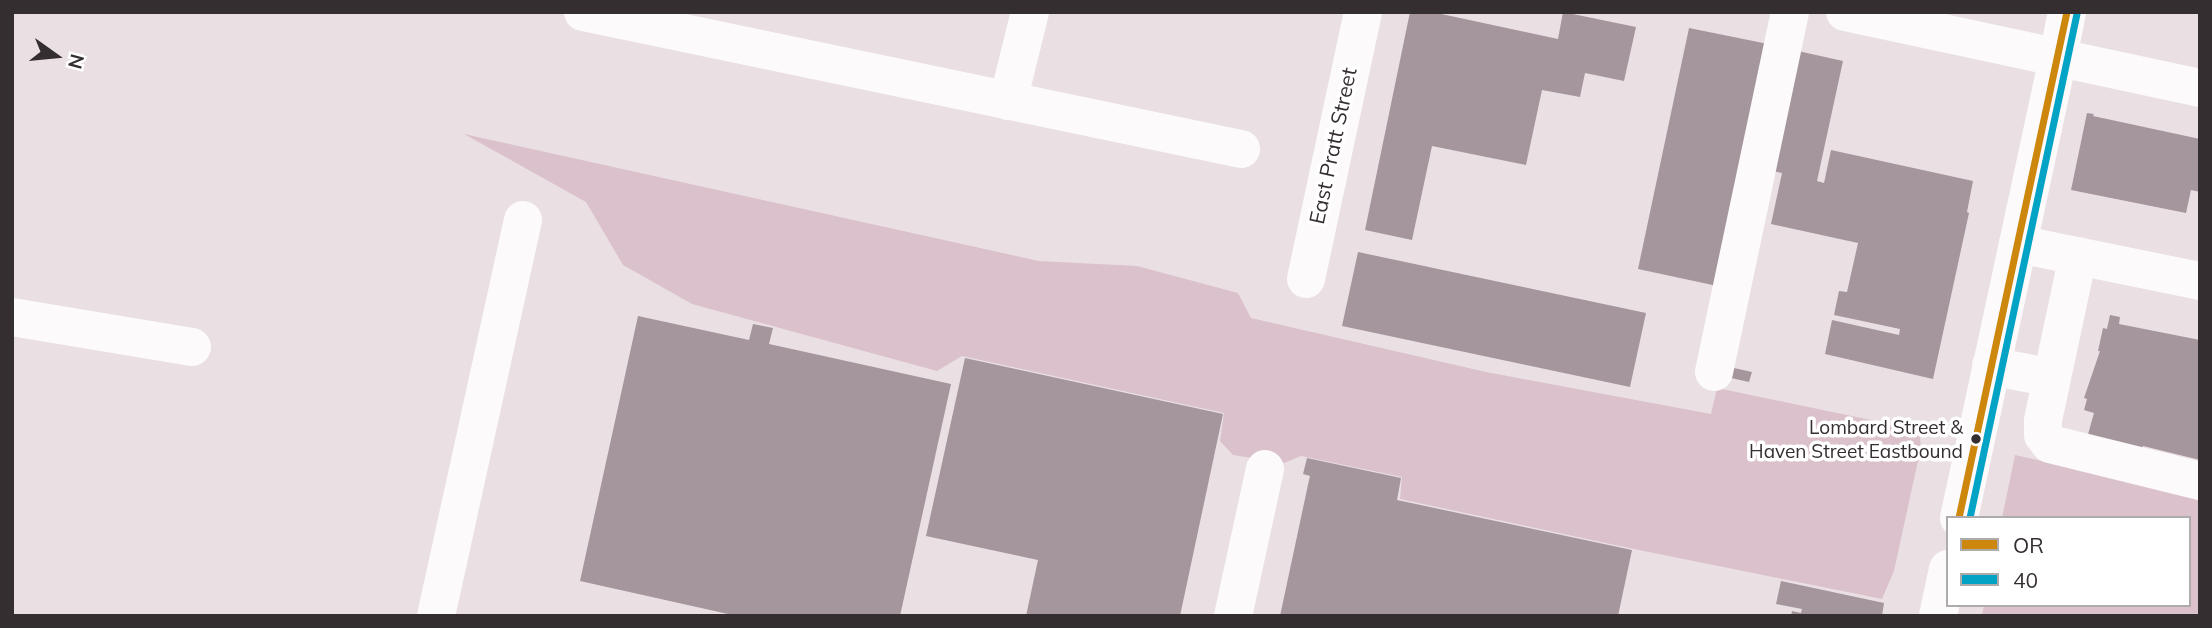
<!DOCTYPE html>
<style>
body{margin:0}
#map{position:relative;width:2212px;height:628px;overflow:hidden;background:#eae0e4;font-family:Mulish,sans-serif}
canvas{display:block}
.frame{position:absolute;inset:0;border:14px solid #352e30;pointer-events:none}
.legend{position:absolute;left:1946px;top:516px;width:245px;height:91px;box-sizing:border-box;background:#fff;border:2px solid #aeabac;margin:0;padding:9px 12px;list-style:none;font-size:21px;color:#352e30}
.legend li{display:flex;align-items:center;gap:14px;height:35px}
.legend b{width:35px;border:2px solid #aeabac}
.north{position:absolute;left:21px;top:21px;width:70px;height:70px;-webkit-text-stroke:5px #fff;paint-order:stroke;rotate:105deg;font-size:19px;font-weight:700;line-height:28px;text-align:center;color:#352e30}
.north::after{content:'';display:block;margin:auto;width:24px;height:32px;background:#352e30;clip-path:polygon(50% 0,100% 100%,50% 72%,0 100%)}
</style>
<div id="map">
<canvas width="2212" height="628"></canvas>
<div class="frame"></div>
<ul class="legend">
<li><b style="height:9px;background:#cc870c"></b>OR</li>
<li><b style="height:9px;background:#03a3c6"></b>40</li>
</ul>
<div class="north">N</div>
</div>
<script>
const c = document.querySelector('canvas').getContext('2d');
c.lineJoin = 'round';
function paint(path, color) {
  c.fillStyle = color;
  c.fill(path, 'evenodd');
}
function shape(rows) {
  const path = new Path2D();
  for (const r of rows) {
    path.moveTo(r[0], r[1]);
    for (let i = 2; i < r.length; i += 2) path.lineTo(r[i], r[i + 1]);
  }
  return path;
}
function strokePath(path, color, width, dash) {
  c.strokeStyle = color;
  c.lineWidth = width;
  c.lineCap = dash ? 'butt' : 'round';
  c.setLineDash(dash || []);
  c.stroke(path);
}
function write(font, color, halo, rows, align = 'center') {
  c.font = font + ' Mulish,sans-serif';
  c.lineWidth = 7;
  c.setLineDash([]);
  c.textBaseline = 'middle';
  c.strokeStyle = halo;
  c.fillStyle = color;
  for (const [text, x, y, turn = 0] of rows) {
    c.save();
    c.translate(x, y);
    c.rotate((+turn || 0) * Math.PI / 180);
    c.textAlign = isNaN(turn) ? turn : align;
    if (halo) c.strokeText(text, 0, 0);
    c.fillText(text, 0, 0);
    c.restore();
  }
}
const green = shape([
 [464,134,1039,261,1137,266,1238,293,1251,318,1486,372,1711,414,1717,388,1919,430,1921,447,1894,571,1882,599,1629,548,1400,499,1402,477,1301,456,1284,463,1233,455,1220,441,1224,413,962,356,937,371,692,304,623,265,586,202],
 [2015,455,2200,496,2200,616,1982,616,1984,605,2189,605,2189,518,2002,518]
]);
const building = shape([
 [1410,12,1432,12,1558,39,1563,12,1636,27,1624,81,1585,73,1580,97,1542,90,1526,165,1432,146,1412,240,1365,230],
 [1689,28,1773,45,1722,287,1638,269],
 [1789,49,1843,61,1817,181,1824,183,1831,150,1973,181,1967,212,1969,213,1933,379,1825,354,1832,320,1899,335,1900,329,1834,315,1839,291,1847,292,1858,243,1771,224,1782,173,1763,169],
 [2087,113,2094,114,2093,116,2200,139,2200,192,2191,190,2186,213,2071,190],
 [1358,252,1646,313,1630,387,1342,326],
 [2110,315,2120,317,2119,324,2200,340,2200,460,2143,446,2142,448,2085,445,2094,413,2084,410,2087,399,2084,398,2100,351,2098,351,2103,328,2107,329],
 [638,316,749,340,753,324,773,328,769,344,951,384,900,616,737,616,580,581],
 [965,358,1223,414,1180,616,1026,616,1038,560,926,536],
 [1725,366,1752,372,1749,382,1722,376],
 [1307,458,1401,478,1397,500,1632,550,1618,616,1280,616,1309,480,1310,476,1303,474],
 [1781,581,1884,603,1882,616,1791,616,1792,611,1801,613,1802,609,1776,604]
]);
const minor = shape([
 [583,12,1241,149],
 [2058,58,2067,12],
 [1008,101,1030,12],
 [2018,244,2200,281],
 [2078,256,2043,420,2043,435,2050,444,2200,481],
 [1306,279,1363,12],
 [12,317,192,347],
 [1991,366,2052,378],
 [1714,372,1790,12],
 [436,616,523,220],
 [1233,616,1265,469]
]);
const major = shape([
 [1845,12,2200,88],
 [1959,518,2058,58],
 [1938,616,1948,569]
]);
const bus1 = shape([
 [1959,518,2067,12]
]);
const bus2 = shape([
 [1970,518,2077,14]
]);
const markers = [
 [1976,439,6,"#352e30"]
];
const busNames = [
 ["Lombard Street &",1963,428],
 ["Haven Street Eastbound",1963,452]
];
const streetNames = [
 ["East Pratt Street",1334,146,-78]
];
paint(green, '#dbc1cb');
paint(building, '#a4969c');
strokePath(minor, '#fcfafb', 38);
strokePath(major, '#fcfafb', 38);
strokePath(bus1, '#cc870c', 7);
strokePath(bus2, '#03a3c6', 7);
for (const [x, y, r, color] of markers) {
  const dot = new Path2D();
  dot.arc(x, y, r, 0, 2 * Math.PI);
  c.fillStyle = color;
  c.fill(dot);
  strokePath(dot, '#fff', 2.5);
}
write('19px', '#352e30', '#fff', busNames, 'right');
write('21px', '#352e30', '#fff', streetNames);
</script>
